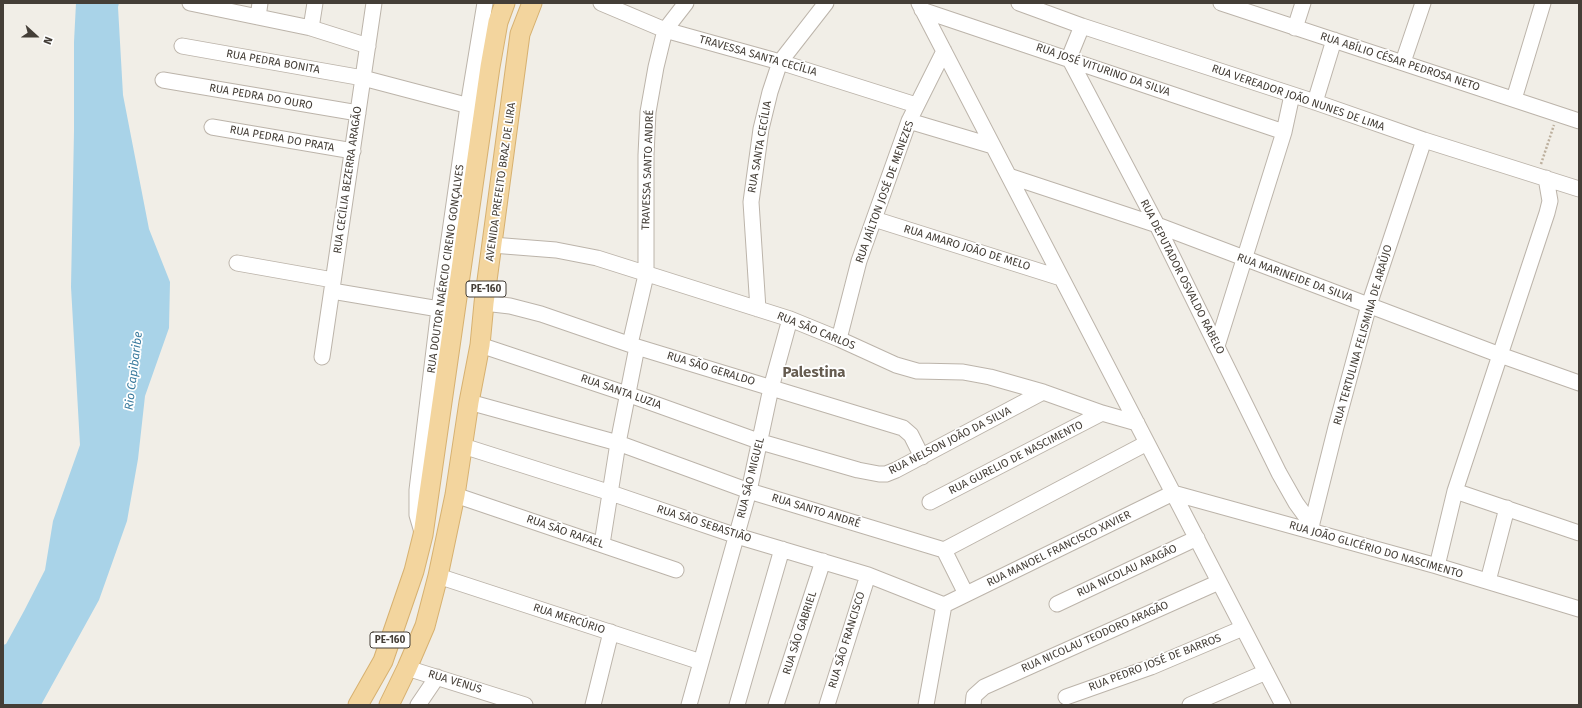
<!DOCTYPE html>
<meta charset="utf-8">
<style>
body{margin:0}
#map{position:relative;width:1582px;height:708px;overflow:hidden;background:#f1eee7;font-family:"Fira Sans",sans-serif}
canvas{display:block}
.frame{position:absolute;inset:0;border:4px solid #443e37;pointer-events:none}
.north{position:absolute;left:16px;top:16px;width:40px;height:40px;-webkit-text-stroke:3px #fff;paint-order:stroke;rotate:111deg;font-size:11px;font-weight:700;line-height:16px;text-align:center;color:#443e37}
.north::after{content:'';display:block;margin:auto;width:14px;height:18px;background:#443e37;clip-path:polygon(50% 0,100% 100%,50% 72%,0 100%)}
</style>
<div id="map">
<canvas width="1582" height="708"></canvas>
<div class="frame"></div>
<div class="north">N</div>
</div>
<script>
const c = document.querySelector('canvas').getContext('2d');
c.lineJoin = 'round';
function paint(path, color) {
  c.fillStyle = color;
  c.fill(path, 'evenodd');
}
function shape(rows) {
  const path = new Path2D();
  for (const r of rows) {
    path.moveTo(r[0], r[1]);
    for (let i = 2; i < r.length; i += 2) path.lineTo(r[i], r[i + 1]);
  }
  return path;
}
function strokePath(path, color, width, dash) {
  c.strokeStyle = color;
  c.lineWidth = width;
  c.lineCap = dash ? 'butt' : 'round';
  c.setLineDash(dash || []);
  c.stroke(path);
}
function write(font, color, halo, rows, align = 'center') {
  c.font = font + ' "Fira Sans",sans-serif';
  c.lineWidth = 3.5;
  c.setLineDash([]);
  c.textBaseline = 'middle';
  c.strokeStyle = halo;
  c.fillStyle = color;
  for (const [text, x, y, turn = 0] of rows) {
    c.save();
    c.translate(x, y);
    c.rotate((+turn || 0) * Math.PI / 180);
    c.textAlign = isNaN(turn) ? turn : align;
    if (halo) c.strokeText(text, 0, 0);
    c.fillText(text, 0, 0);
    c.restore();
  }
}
const water = shape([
 [76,3,119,3,118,7,123,95,149,229,170,282,169,328,145,396,138,459,127,521,99,600,41,705,3,705,3,645,6,644,24,611,45,570,53,521,80,445,71,287,74,131,74,42]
]);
const path = shape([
 [1541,164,1554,125]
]);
const minor = shape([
 [190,3,311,28,368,46],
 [601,3,665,30,780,62,916,105],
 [919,3,1283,705],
 [1019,3,1082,26,1315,102,1424,140,1579,189],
 [1221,3,1579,121],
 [922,10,1284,132],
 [258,17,260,3],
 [1082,26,1069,58,1157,225,1279,473,1296,503,1312,525],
 [311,28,315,3],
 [1295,28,1303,3],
 [182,46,363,78,477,108],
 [1403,62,1423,3],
 [163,80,358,113],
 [1514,99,1543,3],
 [1315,102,1334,40],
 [909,121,993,146],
 [212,127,353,151],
 [1009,176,1157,225,1500,355,1579,383],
 [874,219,1061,278],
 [492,245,556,250,597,258,790,319,839,339,896,365,917,371,963,372,990,377,1043,392,1102,413,1137,423],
 [237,263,333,280],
 [332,291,439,309],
 [484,303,510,306,541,314,637,347,903,428,911,435,922,457],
 [758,309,751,202,761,129,770,92,780,62,826,3],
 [839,339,859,261,909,121,944,51],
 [630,344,646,275,646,155,648,112,656,67,665,30,686,3],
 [480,345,627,394,761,442,858,470,879,474,886,474,896,470,1043,392],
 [1217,346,1284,132,1292,95],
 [322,357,374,3],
 [469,402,618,443,749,491,944,550,1147,443],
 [463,446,611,493,737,536,868,575,944,605],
 [1455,491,1579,533],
 [455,495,676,570],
 [930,502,1102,413],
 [1310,531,1336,427,1369,305,1424,140],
 [422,532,417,515,417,490,439,309,468,106,485,3],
 [602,544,618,443,637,347],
 [944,550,966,594],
 [1437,566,1455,491,1547,213,1550,201,1546,178],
 [438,576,701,662],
 [1488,581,1507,508],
 [1057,604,1197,538],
 [944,605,1173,493,1437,566,1579,609],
 [407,668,525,705],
 [1066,697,1151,667,1243,628],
 [418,705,437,677],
 [593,705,611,632],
 [689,705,749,491,771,388,790,319],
 [737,705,782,549],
 [776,705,823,561],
 [827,705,868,575],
 [926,705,944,605],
 [973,705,974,696,984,687,1219,582],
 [1190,705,1266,672]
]);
const major = shape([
 [358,705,383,661,414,571,423,535,490,67,498,22,505,3],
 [389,705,407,668,425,626,438,576,455,495,469,402,480,345,484,303,520,34,532,3]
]);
const shields = [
 [486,289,40],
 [390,640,40]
];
const shieldNames = [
 ["PE-160",486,289],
 ["PE-160",390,640]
];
const streetNames = [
 ["TRAVESSA SANTA CECÍLIA",758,56,16],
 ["RUA PEDRA BONITA",273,62,10],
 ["RUA ABÍLIO CÉSAR PEDROSA NETO",1400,62,18],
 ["RUA JOSÉ VITURINO DA SILVA",1103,70,19],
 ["RUA PEDRA DO OURO",261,97,10],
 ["RUA VEREADOR JOÃO NUNES DE LIMA",1298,98,19],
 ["RUA PEDRA DO PRATA",282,139,10],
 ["RUA SANTA CECÍLIA",760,147,-80],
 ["TRAVESSA SANTO ANDRÉ",648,170,-88],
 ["RUA CECÍLIA BEZERRA ARAGÃO",348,180,-82],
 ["AVENIDA PREFEITO BRAZ DE LIRA",501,182,-82],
 ["RUA JAÍLTON JOSÉ DE MENEZES",885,192,-70],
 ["RUA AMARO JOÃO DE MELO",967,248,17],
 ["RUA DOUTOR NAÉRCIO CIRENO GONÇALVES",446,269,-82],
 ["RUA DEPUTADOR OSVALDO RABELO",1182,277,63],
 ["RUA MARINEIDE DA SILVA",1295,278,20],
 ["RUA SÃO CARLOS",816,331,22],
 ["RUA TERTULINA FELISMINA DE ARAÚJO",1363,335,-74],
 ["RUA SÃO GERALDO",711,369,17],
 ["RUA SANTA LUZIA",621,392,19],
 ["RUA NELSON JOÃO DA SILVA",950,441,-27],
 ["RUA GURELIO DE NASCIMENTO",1016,458,-27],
 ["RUA SÃO MIGUEL",751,478,-76],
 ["RUA SANTO ANDRÉ",816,511,17],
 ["RUA SÃO SEBASTIÃO",704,524,18],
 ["RUA SÃO RAFAEL",565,532,19],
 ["RUA MANOEL FRANCISCO XAVIER",1059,549,-26],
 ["RUA JOÃO GLICÉRIO DO NASCIMENTO",1376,550,16],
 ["RUA NICOLAU ARAGÃO",1127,571,-25],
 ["RUA MERCÚRIO",569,619,18],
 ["RUA SÃO GABRIEL",800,633,-72],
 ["RUA NICOLAU TEODORO ARAGÃO",1095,637,-24],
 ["RUA SÃO FRANCISCO",847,640,-73],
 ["RUA PEDRO JOSÉ DE BARROS",1155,663,-21],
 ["RUA VENUS",455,682,17]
];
const waterNames = [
 ["Rio Capibaribe",134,371,-83]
];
const districtNames = [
 ["Palestina",814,373]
];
paint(water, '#a9d3e8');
strokePath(minor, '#bcb4aa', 17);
strokePath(major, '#d7b170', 21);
strokePath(path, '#bcaf9d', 2.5, [2, 2]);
strokePath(minor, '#fff', 15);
strokePath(major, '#f3d59e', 19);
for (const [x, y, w] of shields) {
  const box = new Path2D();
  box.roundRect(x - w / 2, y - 8, w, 16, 3);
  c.fillStyle = '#fff';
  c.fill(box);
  strokePath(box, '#443e37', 1);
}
write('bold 10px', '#443e37', null, shieldNames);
write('11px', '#443e37', '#fff', streetNames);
write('italic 12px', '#397a9d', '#fff', waterNames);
write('bold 15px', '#655b4f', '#fff', districtNames);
</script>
